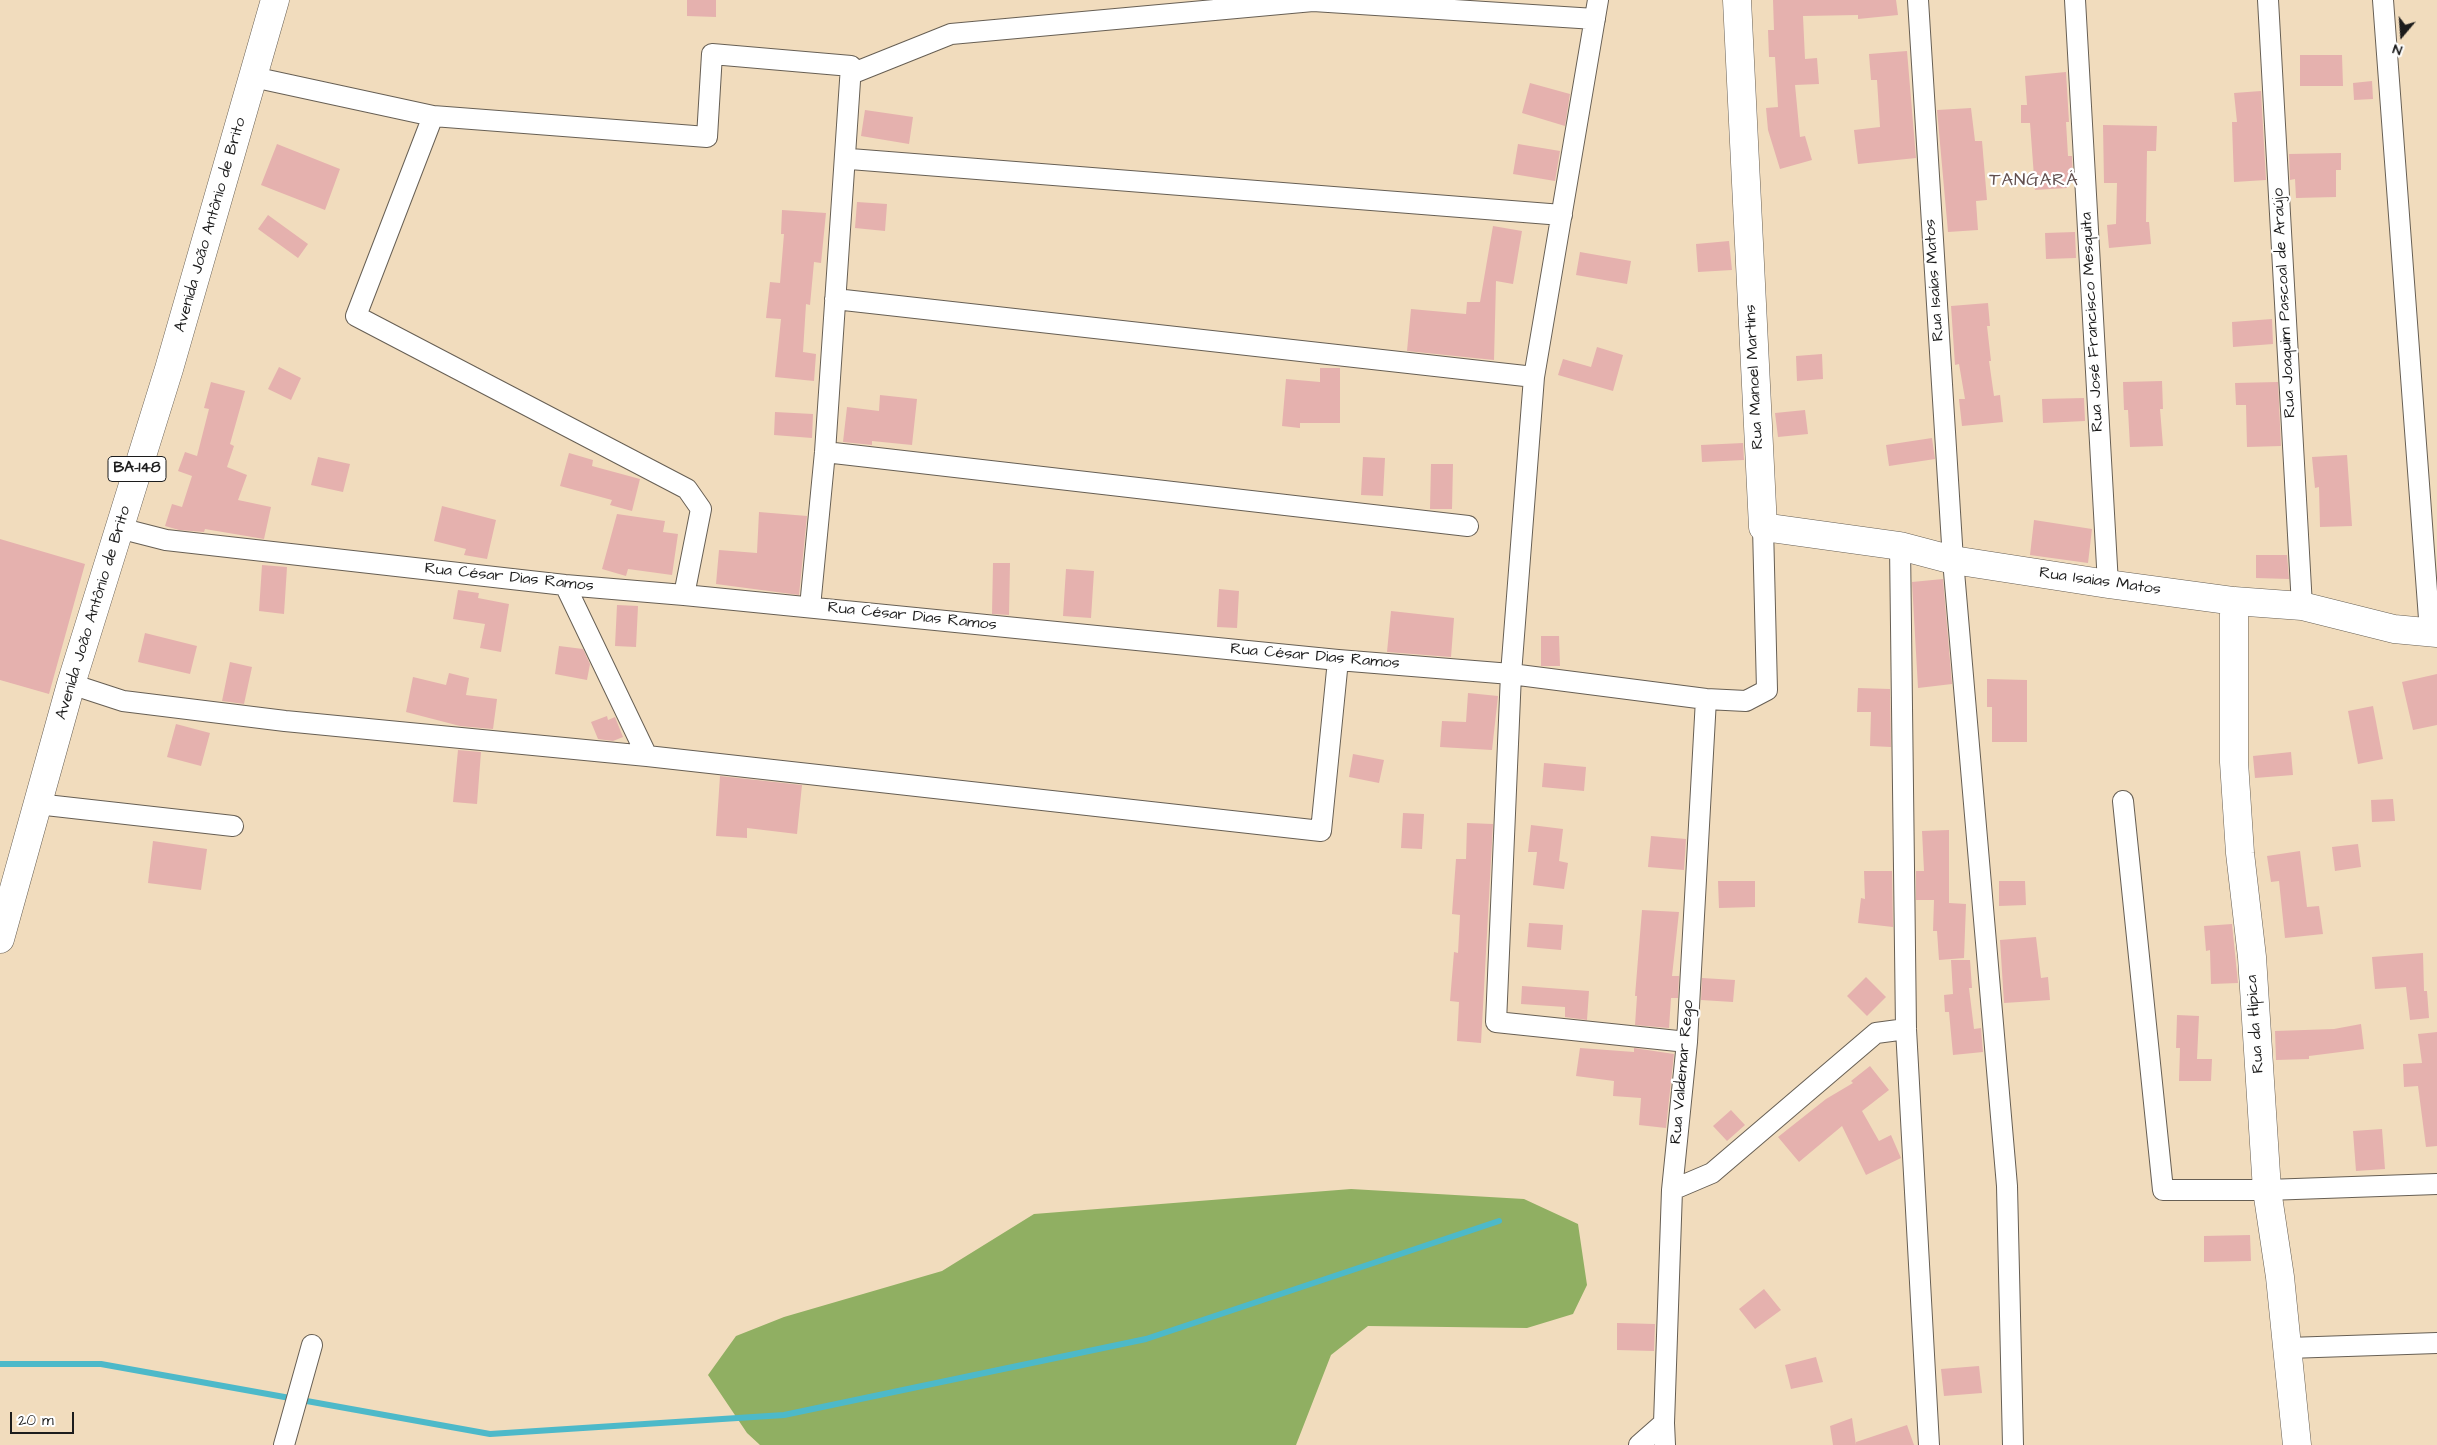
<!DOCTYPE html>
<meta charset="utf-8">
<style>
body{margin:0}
#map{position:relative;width:2437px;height:1445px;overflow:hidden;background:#f1dcbd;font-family:"Architects Daughter",sans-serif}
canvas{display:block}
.north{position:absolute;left:2377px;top:10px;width:50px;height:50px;-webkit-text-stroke:4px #fff;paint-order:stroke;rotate:198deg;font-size:14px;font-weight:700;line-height:20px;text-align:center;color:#1c1c1c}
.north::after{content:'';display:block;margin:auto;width:18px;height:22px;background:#1c1c1c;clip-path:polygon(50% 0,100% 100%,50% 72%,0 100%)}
.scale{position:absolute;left:10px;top:1412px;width:64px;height:22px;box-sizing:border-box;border:2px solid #1c1c1c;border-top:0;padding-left:6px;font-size:15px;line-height:18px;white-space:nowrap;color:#1c1c1c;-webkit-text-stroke:4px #fff;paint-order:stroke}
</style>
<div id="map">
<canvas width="2437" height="1445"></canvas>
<div class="north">N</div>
<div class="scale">20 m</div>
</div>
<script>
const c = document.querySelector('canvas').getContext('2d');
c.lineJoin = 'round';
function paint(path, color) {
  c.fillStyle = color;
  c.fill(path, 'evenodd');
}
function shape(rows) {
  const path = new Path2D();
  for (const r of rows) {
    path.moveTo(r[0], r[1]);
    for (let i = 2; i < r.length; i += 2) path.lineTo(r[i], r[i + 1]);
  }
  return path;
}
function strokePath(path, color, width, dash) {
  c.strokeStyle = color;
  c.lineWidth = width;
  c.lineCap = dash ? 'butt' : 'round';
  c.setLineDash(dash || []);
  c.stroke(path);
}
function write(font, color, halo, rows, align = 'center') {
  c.font = font + ' "Architects Daughter",sans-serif';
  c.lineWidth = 4.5;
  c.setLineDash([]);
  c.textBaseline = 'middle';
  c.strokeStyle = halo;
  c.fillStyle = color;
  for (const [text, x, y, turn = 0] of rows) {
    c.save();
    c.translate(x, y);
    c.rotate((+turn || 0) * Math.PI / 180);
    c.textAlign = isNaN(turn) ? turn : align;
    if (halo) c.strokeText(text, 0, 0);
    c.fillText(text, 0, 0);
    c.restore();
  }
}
const forest = shape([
 [1351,1189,1524,1199,1578,1224,1587,1285,1573,1314,1527,1328,1368,1326,1331,1355,1296,1445,760,1445,747,1433,708,1375,736,1336,784,1317,942,1271,1034,1214]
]);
const stream = shape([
 [0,1364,101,1364,490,1434,784,1415,1146,1339,1499,1221]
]);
const building = shape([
 [687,0,716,0,716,17,687,16],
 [1773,0,1896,0,1898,15,1858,19,1858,15,1803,16,1805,59,1817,58,1819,84,1795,85,1800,137,1805,136,1812,160,1780,169,1768,130,1766,108,1778,107,1775,57,1769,57,1768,30,1774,30],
 [1907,51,1916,158,1858,164,1854,130,1880,127,1877,80,1871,80,1869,54],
 [2300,55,2342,55,2343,86,2300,86],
 [2066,72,2069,122,2066,122,2068,156,2072,156,2073,182,2067,182,2067,188,2035,190,2030,123,2021,123,2021,105,2027,105,2025,76],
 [2372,81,2373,99,2354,100,2353,83],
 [1530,83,1570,94,1565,126,1522,113],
 [2261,91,2266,180,2234,182,2232,122,2237,122,2234,93],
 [1971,108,1975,141,1982,141,1987,200,1976,201,1978,230,1948,232,1937,110],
 [865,110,913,117,909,144,861,136],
 [2103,125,2157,126,2156,151,2147,151,2146,222,2149,222,2151,244,2109,248,2107,225,2116,224,2117,183,2104,183],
 [277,144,340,169,325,210,261,185],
 [1518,144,1560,151,1555,181,1513,174],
 [2341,153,2341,170,2336,170,2336,197,2296,198,2295,179,2290,180,2289,154],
 [857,202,887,204,885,231,855,228],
 [782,210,826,213,821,263,814,262,810,305,806,304,803,352,816,354,814,381,775,377,781,319,766,318,770,282,780,283,784,234,781,234],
 [268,215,308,244,298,258,258,229],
 [1493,226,1522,231,1513,284,1496,281,1494,360,1407,351,1411,309,1466,314,1467,302,1480,302],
 [2075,232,2076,258,2046,259,2045,233],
 [1729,241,1732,270,1698,272,1696,244],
 [1580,252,1631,261,1627,284,1576,275],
 [1988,303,1990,326,1987,326,1991,361,1989,361,1994,396,2000,395,2003,422,1962,426,1959,399,1965,399,1959,364,1955,365,1951,306],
 [2272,319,2273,344,2233,347,2232,322],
 [1597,347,1623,355,1613,391,1558,375,1563,359,1591,367],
 [1822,354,1823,379,1797,381,1796,356],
 [279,367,301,378,291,400,268,389],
 [1320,368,1340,368,1340,423,1300,423,1300,428,1282,426,1286,379,1320,382],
 [2162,381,2163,409,2160,409,2163,446,2130,447,2128,410,2124,410,2123,382],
 [211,382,245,391,230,444,234,446,227,467,247,475,238,500,271,507,264,539,205,529,204,532,179,530,165,526,172,504,182,507,192,476,178,471,185,452,197,456,209,409,204,408],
 [2278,382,2281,446,2247,447,2246,405,2236,405,2235,383],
 [880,395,917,399,912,445,872,441,872,445,843,442,847,407,879,411],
 [2084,398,2085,421,2043,423,2042,399],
 [1805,410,1808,434,1778,437,1775,413],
 [775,412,813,414,812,438,774,435],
 [1932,438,1935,459,1889,466,1886,445],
 [1743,443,1744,460,1702,462,1701,445],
 [569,453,593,460,592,466,640,479,632,511,610,505,612,500,560,486],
 [2347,455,2352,526,2320,527,2319,487,2315,488,2312,457],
 [318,457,350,464,343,492,311,485],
 [1363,457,1385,458,1383,496,1361,495],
 [1431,464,1453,464,1452,509,1430,509],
 [442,506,496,520,487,559,464,555,466,549,434,541],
 [759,512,807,516,799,595,716,584,719,550,757,553],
 [617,514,665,521,663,532,678,534,672,575,628,569,626,576,602,569],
 [2034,520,2092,529,2088,563,2030,555],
 [0,539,85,564,49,694,0,680],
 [2256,555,2287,555,2289,579,2256,578],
 [993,563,1010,563,1009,615,992,614],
 [262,565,287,567,284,614,259,611],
 [1066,569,1094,571,1091,618,1063,616],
 [1943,579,1952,684,1918,688,1912,582],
 [1219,589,1239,591,1237,628,1217,627],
 [458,590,479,593,478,598,509,604,501,652,480,648,485,624,453,619],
 [617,605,638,606,636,647,615,646],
 [1391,611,1454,618,1451,657,1387,652],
 [145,633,197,646,190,674,138,662],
 [1541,636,1559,636,1560,666,1541,666],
 [559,646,583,649,590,664,587,680,555,674],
 [230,662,252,667,244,704,222,701],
 [449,673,469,678,466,695,497,699,493,729,460,726,406,712,413,677,446,685],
 [2437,674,2437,725,2413,730,2402,682],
 [1987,679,2027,680,2027,742,1992,742,1992,707,1987,707],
 [1858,688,1890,689,1891,747,1870,746,1871,712,1857,712],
 [1468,693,1498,696,1492,750,1440,747,1442,721,1466,722],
 [2373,706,2383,759,2358,764,2348,711],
 [607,716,608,720,615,717,623,737,613,741,598,739,591,722],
 [176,724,210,733,201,766,167,757],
 [458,750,481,752,477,804,453,802],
 [2291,752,2293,775,2255,778,2253,756],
 [1353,754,1384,760,1379,783,1349,777],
 [1544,763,1586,767,1584,791,1542,787],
 [720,776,802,785,797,834,747,828,747,838,716,836],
 [2393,799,2395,821,2372,822,2371,800],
 [1403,813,1424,814,1422,849,1401,848],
 [1467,823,1493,824,1481,1043,1457,1041,1459,1002,1450,1001,1454,952,1458,953,1460,915,1452,914,1456,859,1466,859],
 [1531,825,1563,829,1559,861,1568,863,1564,889,1533,885,1537,852,1528,852],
 [1949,830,1949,903,1966,904,1964,958,1939,960,1937,931,1933,931,1934,900,1916,900,1916,871,1924,871,1922,831],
 [1651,836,1686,839,1684,870,1648,867],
 [153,841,207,849,201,890,148,883],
 [2358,844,2361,867,2335,871,2332,847],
 [2300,851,2307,907,2319,906,2323,934,2285,938,2279,881,2271,882,2267,856],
 [1864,871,1892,871,1893,927,1858,923,1861,898,1865,899],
 [1718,881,1755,881,1755,907,1719,908],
 [1999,881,2025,881,2026,905,1999,906],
 [1642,910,1679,912,1672,976,1679,976,1678,998,1671,998,1669,1028,1635,1025,1637,996,1635,996],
 [1529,923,1563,925,1561,950,1527,947],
 [2232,924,2238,983,2211,984,2210,950,2206,951,2204,926],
 [2036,937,2041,978,2048,977,2050,1000,2004,1003,2000,940],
 [2423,953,2424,991,2427,991,2429,1018,2410,1020,2406,987,2375,989,2372,957],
 [1951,960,1970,960,1972,988,1969,988,1974,1029,1981,1028,1983,1052,1953,1055,1949,1012,1945,1012,1944,995,1953,994],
 [1866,977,1886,997,1867,1016,1847,996],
 [1702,978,1735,980,1733,1002,1701,1000],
 [1522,986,1589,991,1587,1020,1565,1017,1565,1007,1521,1004],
 [2177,1015,2199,1016,2197,1059,2212,1059,2211,1081,2179,1081,2180,1048,2176,1048],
 [2361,1024,2364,1049,2309,1056,2309,1059,2276,1060,2275,1031,2334,1029],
 [2437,1032,2437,1146,2426,1147,2418,1086,2404,1087,2403,1064,2422,1063,2418,1034],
 [1580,1048,1634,1052,1634,1048,1674,1054,1666,1128,1639,1125,1641,1098,1613,1096,1614,1081,1576,1076],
 [1870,1066,1889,1090,1862,1111,1879,1141,1891,1135,1901,1158,1866,1175,1842,1126,1799,1162,1778,1137,1826,1099,1853,1083,1851,1081],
 [1731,1110,1745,1125,1727,1141,1713,1126],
 [2382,1129,2385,1169,2356,1171,2353,1131],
 [2250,1235,2251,1261,2204,1262,2204,1236],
 [1764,1289,1781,1310,1755,1329,1739,1309],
 [1617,1323,1655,1324,1654,1351,1617,1350],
 [1816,1357,1823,1382,1791,1389,1785,1365],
 [1979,1366,1982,1393,1944,1396,1941,1369],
 [1852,1418,1856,1445,1833,1445,1830,1426],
 [1907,1425,1914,1445,1856,1445,1856,1442]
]);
const street = shape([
 [1598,0,1534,377,1511,674,1496,1022,1687,1042],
 [1918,0,1953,560,2007,1186,2013,1445],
 [2075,0,2108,584],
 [2268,0,2302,606],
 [2383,0,2430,632],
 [851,74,951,34,1313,1,1595,19],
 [253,77,433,116,707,137,712,54,851,66,825,452,810,607],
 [433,116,356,316,687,489,701,509,684,595],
 [850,159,1562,215],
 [835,299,1534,377],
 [825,452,1468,526],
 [119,528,166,540,565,585,684,595,1338,660,1511,674,1706,699,1746,701,1767,690,1763,527],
 [1900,546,1906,1029,1929,1445],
 [565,585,647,756],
 [71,684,123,701,285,721,647,756,1321,831,1338,660],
 [2123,801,2163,1190,2267,1190,2437,1184],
 [37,804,233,826],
 [1672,1190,1712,1173,1876,1033,1906,1029],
 [2288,1348,2437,1343],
 [284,1445,312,1345],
 [1639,1445,1664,1423],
 [1665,1445,1664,1423,1672,1190,1687,1042,1706,699]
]);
const secondary = shape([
 [1737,0,1763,527,1900,546,1953,560,2108,584,2234,601,2302,606,2394,629,2437,633],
 [2234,601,2234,762,2240,853,2252,957,2267,1190,2280,1277,2297,1445]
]);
const primary = shape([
 [0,939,71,684,169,369,275,0]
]);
const shields = [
 [137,469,58]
];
const shieldNames = [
 ["BA-148",137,469]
];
const streetNames = [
 ["Avenida João Antônio de Brito",211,225,-74],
 ["Rua Isaías Matos",1935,280,-94],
 ["Rua Joaquim Pascoal de Araújo",2285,303,-93],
 ["Rua José Francisco Mesquita",2093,322,-93],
 ["Rua Manoel Martins",1755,377,-93],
 ["Rua César Dias Ramos",509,578,6],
 ["Rua Isaias Matos",2100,582,8],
 ["Avenida João Antônio de Brito",94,613,-73],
 ["Rua César Dias Ramos",912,617,6],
 ["Rua César Dias Ramos",1315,657,5],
 ["Rua da Hípica",2256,1024,-94],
 ["Rua Valdemar Rego",1683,1072,-85]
];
const neighbourhoodNames = [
 ["TANGARÁ",2034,181]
];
paint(forest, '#90af62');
strokePath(stream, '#4db9c9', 6);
paint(building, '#e5b1ae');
strokePath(street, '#675f54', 22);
strokePath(secondary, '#675f54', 29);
strokePath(primary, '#675f54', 29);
strokePath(street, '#fff', 20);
strokePath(secondary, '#fff', 28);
strokePath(primary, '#fff', 28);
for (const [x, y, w] of shields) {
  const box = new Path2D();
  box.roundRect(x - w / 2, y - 12.5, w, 25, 4);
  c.fillStyle = '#fff';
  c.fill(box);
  strokePath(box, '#1c1c1c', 1);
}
write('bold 15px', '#1c1c1c', null, shieldNames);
write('16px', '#1c1c1c', '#fff', streetNames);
c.letterSpacing = '1px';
write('18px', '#62504f', '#fff', neighbourhoodNames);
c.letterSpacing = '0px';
</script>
